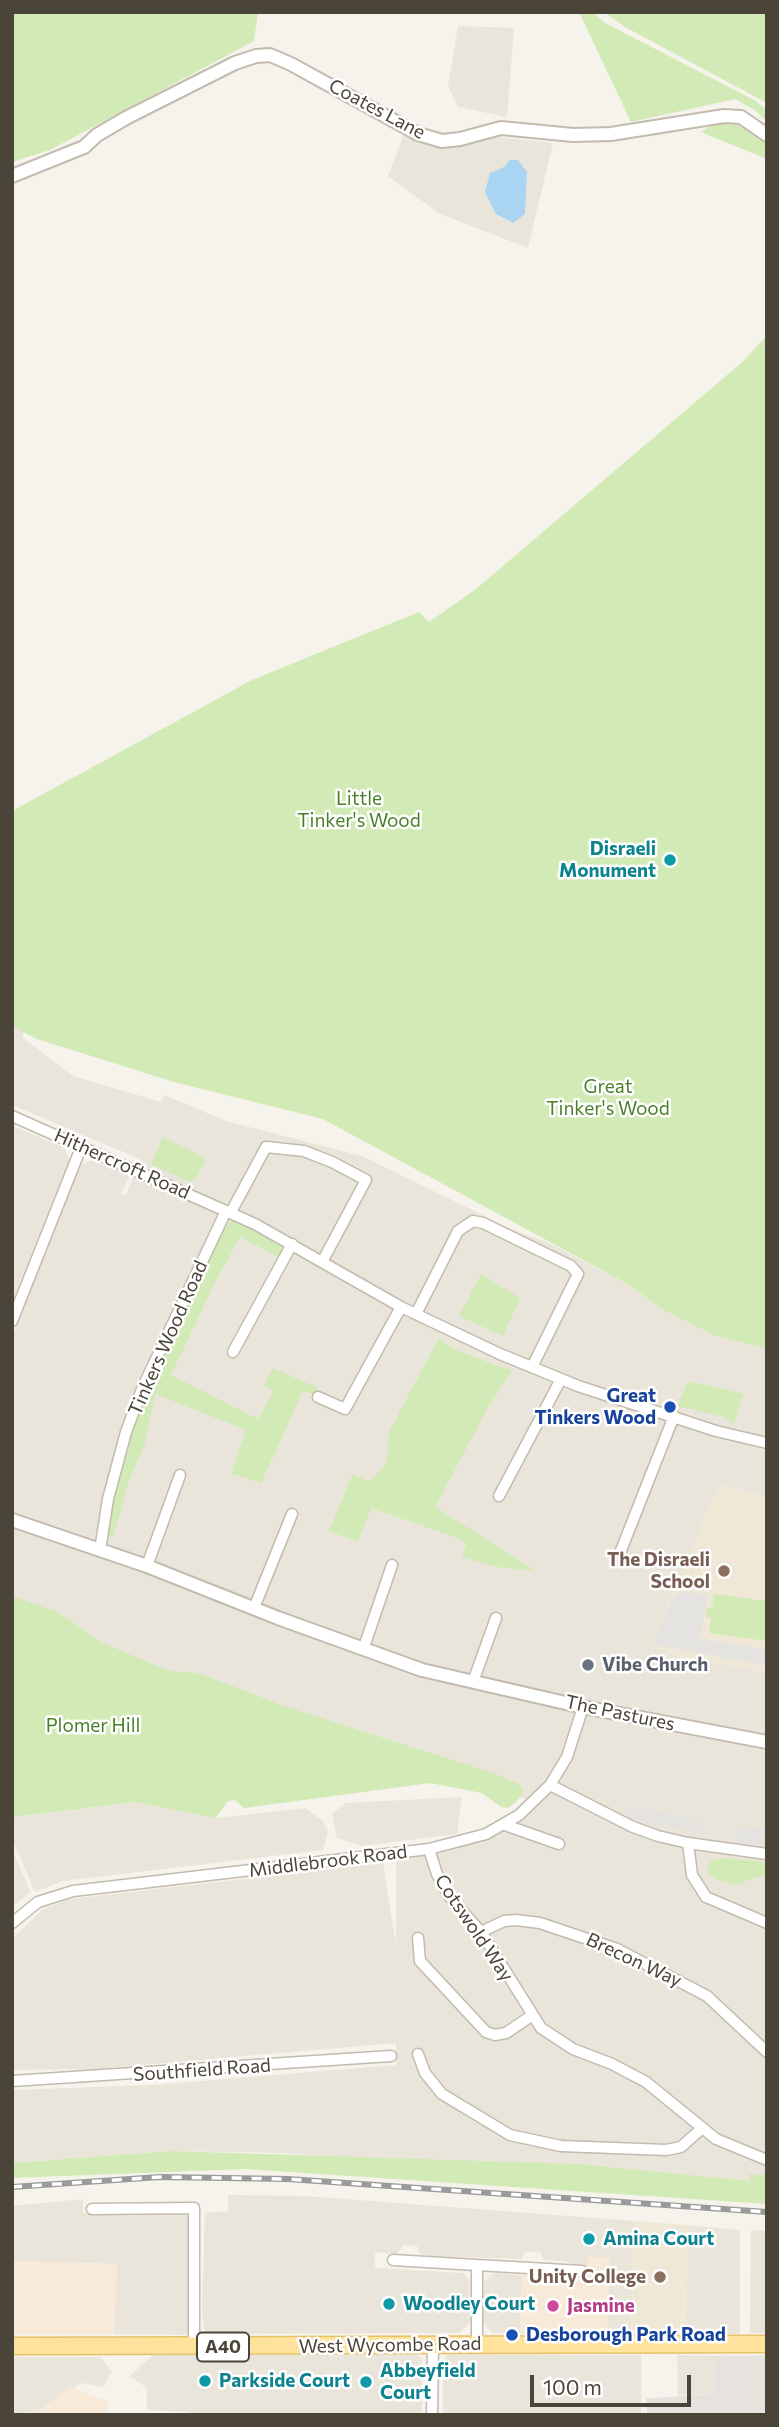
<!DOCTYPE html>
<style>
body{margin:0}
#map{position:relative;width:779px;height:2427px;overflow:hidden;background:#f6f3ec;font-family:Commissioner,sans-serif}
canvas{display:block}
.frame{position:absolute;inset:0;border:14px solid #4b4439;pointer-events:none}
.scale{position:absolute;left:530px;top:2375px;width:161px;height:32px;box-sizing:border-box;border:4px solid #4b4439;border-top:0;padding-left:9px;font-size:21px;line-height:24px;white-space:nowrap;color:#4b4439;-webkit-text-stroke:5px #fff;paint-order:stroke}
</style>
<div id="map">
<canvas width="779" height="2427"></canvas>
<div class="frame"></div>
<div class="scale">100 m</div>
</div>
<script>
const c = document.querySelector('canvas').getContext('2d');
c.lineJoin = 'round';
function paint(path, color) {
  c.fillStyle = color;
  c.fill(path, 'evenodd');
}
function shape(rows) {
  const path = new Path2D();
  for (const r of rows) {
    path.moveTo(r[0], r[1]);
    for (let i = 2; i < r.length; i += 2) path.lineTo(r[i], r[i + 1]);
  }
  return path;
}
function strokePath(path, color, width, dash) {
  c.strokeStyle = color;
  c.lineWidth = width;
  c.lineCap = dash ? 'butt' : 'round';
  c.setLineDash(dash || []);
  c.stroke(path);
}
function write(font, color, halo, rows, align = 'center') {
  c.font = font + ' Commissioner,sans-serif';
  c.lineWidth = 5;
  c.setLineDash([]);
  c.textBaseline = 'middle';
  c.strokeStyle = halo;
  c.fillStyle = color;
  for (const [text, x, y, turn = 0] of rows) {
    c.save();
    c.translate(x, y);
    c.rotate((+turn || 0) * Math.PI / 180);
    c.textAlign = isNaN(turn) ? turn : align;
    if (halo) c.strokeText(text, 0, 0);
    c.fillText(text, 0, 0);
    c.restore();
  }
}
const residential = shape([
 [458,26,514,28,507,117,458,107,448,86],
 [404,134,426,141,487,136,553,143,528,248,440,214,388,176],
 [12,1019,25,1028,22,1037,73,1076,161,1102,164,1095,226,1121,362,1156,511,1229,549,1243,624,1282,667,1312,713,1335,767,1349,767,2196,286,2153,171,2151,12,2163,12,2090,153,2085,396,2065,396,2043,95,2069,12,2070,12,1939,43,1909,70,1899,383,1863,396,1945,396,1861,510,1824,539,1804,394,1751,12,1627,12,1338,81,1165,92,1160,130,1176,121,1194,126,1196,140,1159,12,1105],
 [12,1126,64,1147,69,1160,12,1302],
 [462,1797,457,1834,362,1846,337,1838,332,1814,345,1803],
 [135,1802,217,1818,305,1808,323,1821,328,1832,323,1850,63,1881,35,1892,12,1839,12,1817],
 [12,1850,31,1892,12,1907],
 [228,2195,305,2196,635,2221,631,2334,607,2334,609,2257,588,2278,569,2277,569,2262,544,2260,540,2252,526,2252,521,2259,438,2256,420,2254,417,2246,403,2245,397,2254,375,2252,375,2268,463,2273,469,2279,470,2323,459,2333,209,2334,204,2329,202,2306,205,2213,228,2211],
 [83,2199,83,2213,133,2216,136,2212,187,2212,190,2215,191,2331,187,2335,114,2334,117,2264,12,2261,12,2206],
 [687,2225,740,2230,740,2334,685,2334],
 [751,2230,767,2231,767,2333,750,2333],
 [494,2273,522,2275,520,2334,492,2333,483,2322,484,2282],
 [153,2355,418,2355,422,2359,422,2415,187,2415,187,2412,147,2410,147,2388,130,2376],
 [447,2355,641,2355,641,2415,443,2415,443,2360],
 [677,2355,717,2356,714,2394,678,2395],
 [12,2357,100,2357,112,2372,103,2387,82,2383,35,2412,12,2414]
]);
const commercial = shape([
 [588,2257,610,2257,607,2334,520,2334,522,2275,588,2278],
 [12,2261,117,2264,114,2334,12,2334],
 [71,2387,110,2402,105,2415,31,2415]
]);
const industrial = shape([
 [767,2355,767,2415,677,2415,676,2396,714,2394,717,2356]
]);
const education = shape([
 [719,1485,767,1496,767,1672,686,1659,649,1645],
 [635,2221,687,2225,685,2334,631,2334]
]);
const green = shape([
 [12,12,258,12,254,41,50,150,12,162],
 [579,12,593,12,605,23,754,100,767,110,767,122,755,110,735,99,631,122],
 [604,12,767,12,767,103,625,27],
 [715,123,738,125,766,141,767,159,701,132],
 [767,336,767,1349,713,1335,667,1312,624,1282,323,1119,174,1082,37,1039,12,1026,12,811,252,680,419,612,429,622,476,589,740,364],
 [163,1137,206,1158,197,1177,190,1182,151,1164],
 [231,1221,239,1221,280,1243,282,1250,279,1257,240,1237,216,1280,171,1375,258,1419,274,1391,264,1385,273,1368,318,1388,315,1395,303,1391,261,1483,231,1473,246,1430,155,1394,145,1444,129,1480,113,1537,107,1535,126,1442,146,1390,219,1235],
 [481,1274,520,1298,503,1336,459,1316],
 [439,1338,456,1350,512,1371,487,1409,435,1507,536,1571,497,1567,462,1557,466,1544,458,1538,371,1508,358,1542,329,1531,353,1474,370,1482,387,1462,389,1432],
 [688,1381,744,1394,734,1424,724,1417,678,1406],
 [714,1594,767,1601,767,1641,709,1633,711,1618,706,1617,707,1608,712,1608],
 [12,1596,58,1612,101,1642,169,1671,199,1673,281,1705,496,1774,519,1784,524,1790,517,1801,508,1808,501,1807,482,1793,430,1783,244,1808,235,1800,228,1801,216,1818,135,1802,12,1817],
 [720,1858,767,1862,767,1874,734,1885,715,1879,706,1870,711,1861],
 [171,2151,577,2164,750,2181,749,2174,767,2175,767,2204,245,2169,12,2178,12,2163]
]);
const parking = shape([
 [682,1591,708,1595,700,1639,767,1649,767,1666,652,1644,672,1598],
 [631,1806,700,1820,698,1832,625,1818],
 [739,1826,767,1829,767,1842,762,1841,761,1845,734,1845],
 [726,2355,726,2393,714,2394,717,2356],
 [677,2397,678,2415,647,2415,646,2398]
]);
const water = shape([
 [510,160,518,160,527,172,525,214,513,223,496,214,485,192,490,173,504,167]
]);
const minor = shape([
 [12,1116,255,1224,401,1307,500,1354,578,1386,716,1431,767,1443],
 [231,1212,266,1147,304,1151,332,1162,366,1180,322,1262],
 [416,1314,458,1231,473,1221,483,1223,571,1266,578,1274,532,1367],
 [12,1321,82,1145],
 [233,1352,292,1244],
 [318,1397,345,1409,401,1307],
 [499,1496,561,1379],
 [100,1550,108,1499,126,1432,142,1389,226,1211],
 [620,1553,674,1416],
 [147,1566,180,1475],
 [254,1608,292,1514],
 [364,1647,392,1565],
 [474,1679,496,1618],
 [550,1785,633,1827,658,1836,688,1843,767,1854],
 [505,1825,559,1844],
 [688,1843,692,1875,706,1897,767,1923],
 [429,1849,437,1874,449,1896,481,1932,541,2028,573,2049,612,2064,646,2082,716,2139,767,2160],
 [12,1923,38,1902,73,1891,429,1849,486,1834,519,1815,550,1785,567,1757,583,1707],
 [481,1932,504,1921,516,1920,540,1923,617,1949,707,1996,767,2052],
 [418,1938,420,1961,486,2032,495,2035,506,2033,531,2016],
 [418,2054,425,2073,442,2094,510,2135,561,2146,666,2150,681,2147,700,2130],
 [12,2081,391,2056],
 [92,2209,194,2208,194,2347],
 [393,2260,477,2265],
 [477,2344,477,2265,582,2271],
 [432,2415,433,2344]
]);
const tertiary = shape([
 [12,176,84,147,97,135,126,118,235,63,256,56,270,55,291,64,418,134,442,141,460,139,501,128,573,135,611,134,724,116,741,117,767,135],
 [12,1520,147,1566,278,1618,422,1670,583,1707,767,1742]
]);
const primary = shape([
 [12,2346,767,2344]
]);
const rail = shape([
 [12,2187,160,2177,288,2179,767,2212]
]);
const markers = [
 [670,860,7,"#0f9aa8"],
 [670,1407,7,"#1a4fb4"],
 [724,1571,7,"#8d6e63"],
 [588,1665,7,"#6b7280"],
 [589,2239,7,"#0f9aa8"],
 [660,2277,7,"#8d6e63"],
 [389,2304,7,"#0f9aa8"],
 [553,2306,7,"#d1479c"],
 [512,2335,7,"#1a4fb4"],
 [205,2381,7,"#0f9aa8"],
 [366,2382,7,"#0f9aa8"]
];
const shields = [
 [223,2347,52]
];
const shieldNames = [
 ["A40",223,2347]
];
const streetNames = [
 ["Coates Lane",377,109,28],
 ["Hithercroft Road",122,1164,24],
 ["Tinkers Wood Road",168,1338,-66],
 ["The Pastures",620,1713,12],
 ["Middlebrook Road",328,1861,-7],
 ["Cotswold Way",474,1928,56],
 ["Brecon Way",634,1960,25],
 ["Southfield Road",202,2070,-4],
 ["West Wycombe Road",390,2345,-1]
];
const parkNames = [
 ["Little",359,799],
 ["Tinker's Wood",359,821],
 ["Great",608,1087],
 ["Tinker's Wood",608,1109],
 ["Plomer Hill",93,1726]
];
const cultureNames = [
 ["Disraeli",656,849,"right"],
 ["Monument",656,871,"right"],
 ["Amina Court",603,2239],
 ["Woodley Court",403,2304],
 ["Abbeyfield",380,2371],
 ["Court",380,2393],
 ["Parkside Court",219,2381]
];
const transitNames = [
 ["Great",656,1396],
 ["Tinkers Wood",656,1418],
 ["Desborough Park Road",526,2335,"left"]
];
const educationNames = [
 ["The Disraeli",710,1560],
 ["School",710,1582],
 ["Unity College",646,2277]
];
const worshipNames = [
 ["Vibe Church",602,1665]
];
const hotelNames = [
 ["Jasmine",567,2306]
];
paint(residential, '#eae5da');
paint(commercial, '#f7ead8');
paint(industrial, '#e6e2dd');
paint(education, '#efe8d6');
paint(green, '#d2eab5');
paint(parking, '#e5e3e0');
paint(water, '#a9d4f2');
strokePath(minor, '#c2bbae', 13);
strokePath(tertiary, '#c2bbae', 16);
strokePath(primary, '#e6c16a', 19);
strokePath(minor, '#fff', 10);
strokePath(tertiary, '#fff', 12);
strokePath(primary, '#ffe39c', 16);
strokePath(rail, '#9a9a9a', 6);
strokePath(rail, '#fff', 3.5, [10]);
for (const [x, y, r, color] of markers) {
  const dot = new Path2D();
  dot.arc(x, y, r, 0, 2 * Math.PI);
  c.fillStyle = color;
  c.fill(dot);
  strokePath(dot, '#fff', 2.5);
}
for (const [x, y, w] of shields) {
  const box = new Path2D();
  box.roundRect(x - w / 2, y - 14.5, w, 29, 5);
  c.fillStyle = '#fff';
  c.fill(box);
  strokePath(box, '#4b4439', 2);
}
write('bold 18px', '#4b4439', null, shieldNames);
write('19px', '#4b4439', '#fff', streetNames);
write('19px', '#4a7f2a', '#fff', parkNames);
write('bold 19px', '#0d838f', '#fff', cultureNames, 'left');
write('bold 19px', '#164399', '#fff', transitNames, 'right');
write('bold 19px', '#785e54', '#fff', educationNames, 'right');
write('bold 19px', '#5b616d', '#fff', worshipNames, 'left');
write('bold 19px', '#b23c85', '#fff', hotelNames, 'left');
</script>
